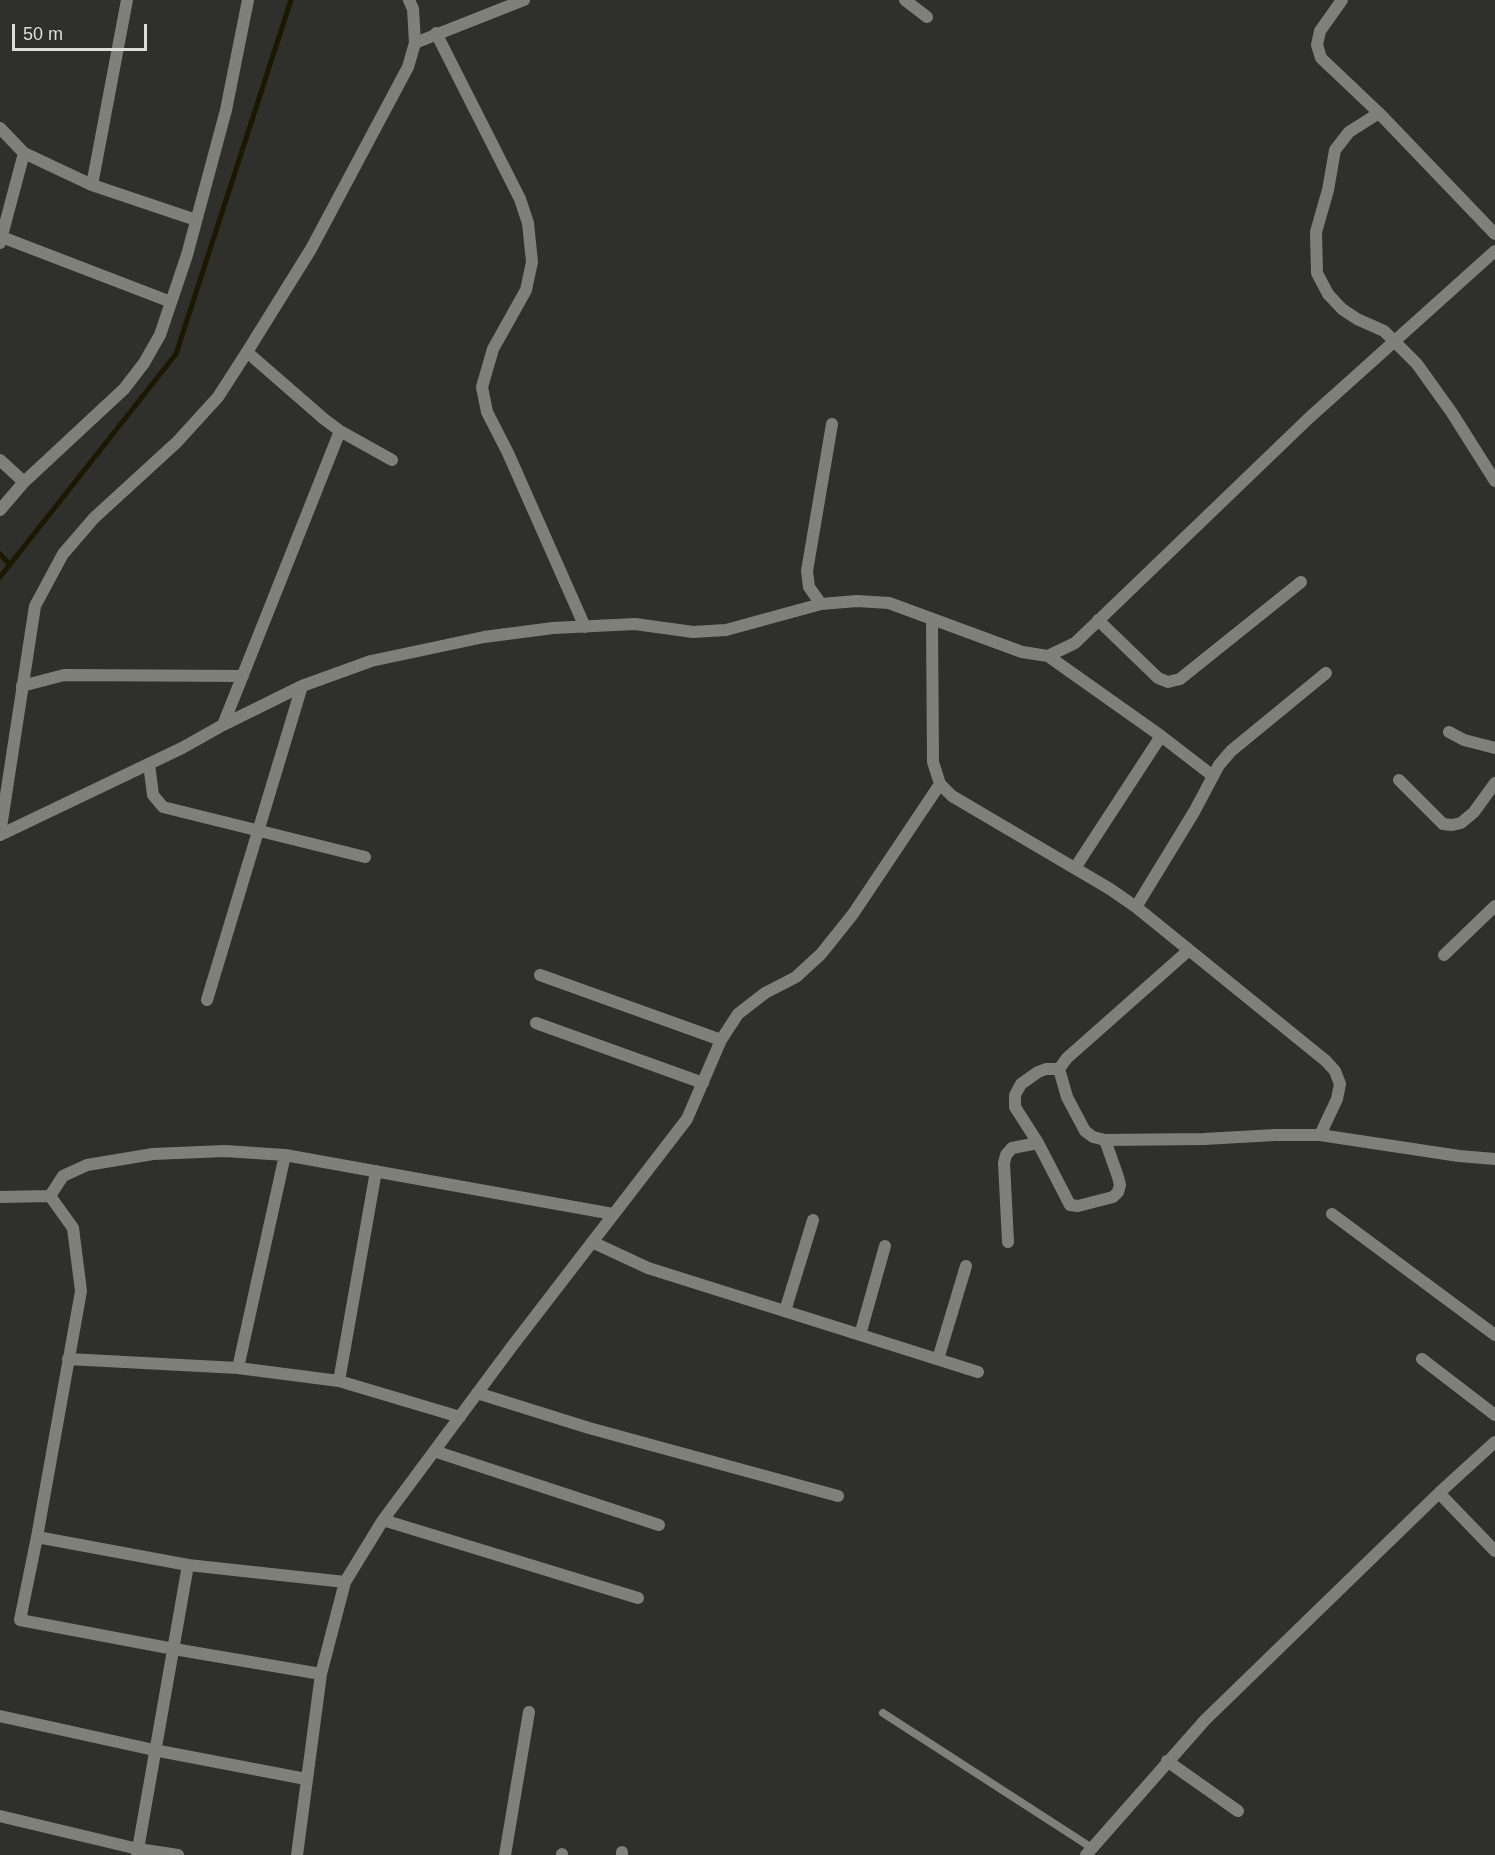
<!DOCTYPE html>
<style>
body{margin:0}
#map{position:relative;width:1495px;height:1855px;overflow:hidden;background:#2f2f2b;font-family:Helvetica,sans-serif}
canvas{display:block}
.scale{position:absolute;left:12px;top:24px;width:135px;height:27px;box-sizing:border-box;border:3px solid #ddddda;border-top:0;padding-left:8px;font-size:18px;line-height:21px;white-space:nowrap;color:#ddddda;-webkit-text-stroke:4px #2f2f2b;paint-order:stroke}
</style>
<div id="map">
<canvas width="1495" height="1855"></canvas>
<div class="scale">50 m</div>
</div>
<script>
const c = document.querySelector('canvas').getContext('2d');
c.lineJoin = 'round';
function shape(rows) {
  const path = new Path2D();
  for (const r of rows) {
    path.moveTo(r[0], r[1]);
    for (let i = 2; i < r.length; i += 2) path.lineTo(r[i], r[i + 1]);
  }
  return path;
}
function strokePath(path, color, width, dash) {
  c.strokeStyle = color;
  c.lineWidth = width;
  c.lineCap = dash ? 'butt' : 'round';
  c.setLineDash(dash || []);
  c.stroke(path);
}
const stream = shape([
 [0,554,10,565],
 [0,577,176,354,291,0]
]);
const service = shape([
 [883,1713,1092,1848]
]);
const minor = shape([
 [905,0,927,17],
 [1342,0,1320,31,1317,45,1321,58,1379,113,1495,234],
 [436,33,520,199,528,223,532,262,526,290,493,349,482,387,487,412,508,453,585,627],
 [415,43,524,0],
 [1379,113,1349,132,1335,150,1328,190,1316,232,1317,273,1328,294,1342,309,1357,319,1384,331,1417,364,1452,413,1495,481],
 [0,128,24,153,92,185,196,220],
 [92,185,127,0],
 [2,237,171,302],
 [0,243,24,153],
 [247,352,324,419,340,431,392,460],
 [0,460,24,482],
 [0,510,24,482,124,389,144,363,160,335,187,255,226,110,248,0],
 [821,604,809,587,807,571,832,424],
 [932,619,933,762,940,784,952,796,1110,889,1136,907,1326,1061,1335,1071,1340,1084,1337,1099,1320,1135],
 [1098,620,1158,678,1168,682,1180,679,1301,582],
 [1048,656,1161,736,1213,776],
 [22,686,64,675,243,676],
 [223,725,340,431],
 [1449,732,1464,740,1495,748],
 [149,764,153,795,163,807,365,857],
 [1399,780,1443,824,1452,825,1461,823,1474,812,1495,783],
 [0,835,182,748,223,725,302,686,371,661,484,637,553,628,635,624,693,632,726,630,821,604,857,601,889,603,1022,652,1048,656,1075,643,1309,418,1495,251],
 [1075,868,1161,736],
 [1136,907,1194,812,1219,765,1231,751,1326,673],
 [1189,950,1067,1058,1059,1069,1067,1097,1085,1131,1093,1137,1105,1140,1204,1139,1275,1135,1320,1135,1459,1156,1495,1159],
 [1444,955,1495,906],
 [540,975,721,1040],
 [207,1000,302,686],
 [536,1023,703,1083],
 [1059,1069,1046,1069,1038,1072,1021,1084,1015,1095,1015,1107,1038,1143,1070,1205,1078,1206,1113,1197,1118,1192,1120,1185,1118,1177,1105,1140],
 [50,1196,63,1176,87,1165,153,1154,225,1151,285,1155,613,1214],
 [0,1197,50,1196,73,1228,81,1291,37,1537,188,1565,345,1582],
 [1332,1214,1495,1335],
 [592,1242,648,1268,978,1372],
 [1008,1242,1004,1163,1006,1155,1012,1148,1038,1143],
 [785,1311,813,1220],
 [860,1335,885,1246],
 [68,1359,238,1368,339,1381,460,1417],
 [938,1359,966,1266],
 [1422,1359,1495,1415],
 [238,1368,285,1155],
 [339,1381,376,1171],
 [477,1393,589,1428,838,1496],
 [434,1451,659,1525],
 [1439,1493,1495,1551],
 [383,1520,638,1598],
 [37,1537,20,1620,174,1649,321,1674],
 [0,1716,154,1750,306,1779],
 [1167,1761,1238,1811],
 [0,1816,138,1849,178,1855],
 [137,1855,188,1565],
 [297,1855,321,1674,345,1582,383,1520,513,1345,687,1119,721,1040,738,1014,765,993,796,977,821,954,853,914,940,784],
 [505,1855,529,1712],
 [562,1855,562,1854],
 [622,1855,622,1852],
 [1086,1855,1205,1720,1439,1493,1495,1442]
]);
const tertiary = shape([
 [0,834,35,606,63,554,94,518,177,442,218,397,247,352,311,249,408,67,415,43,413,9,409,0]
]);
strokePath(stream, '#1c1800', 5);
strokePath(service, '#80807b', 8);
strokePath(minor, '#80807b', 12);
strokePath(tertiary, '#80807b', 12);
</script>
